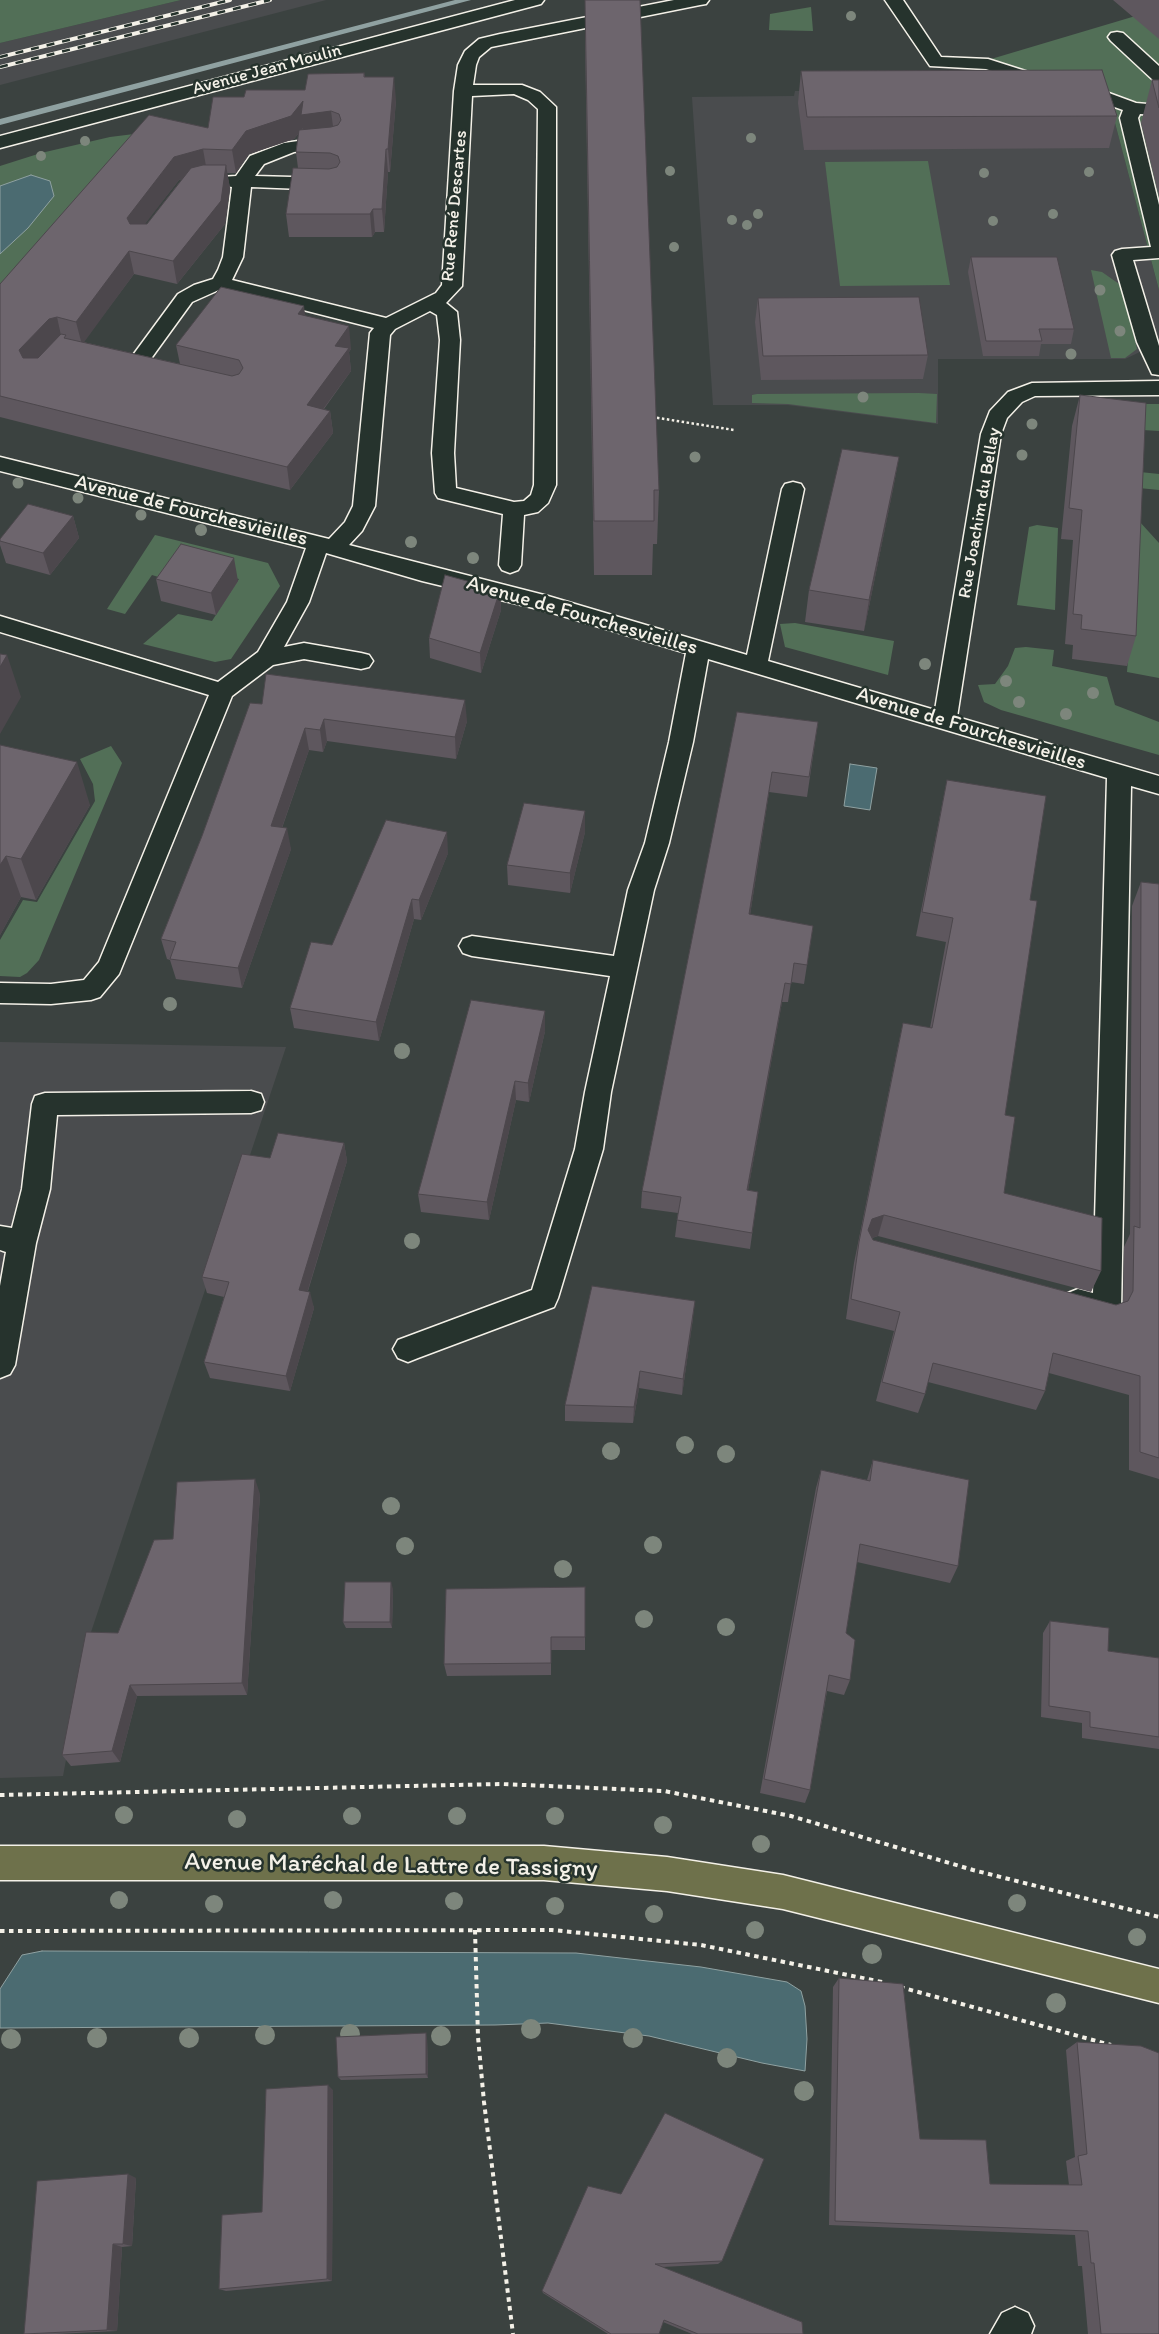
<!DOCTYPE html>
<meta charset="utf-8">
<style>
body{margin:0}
canvas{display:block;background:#3b4240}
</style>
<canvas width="1159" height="2334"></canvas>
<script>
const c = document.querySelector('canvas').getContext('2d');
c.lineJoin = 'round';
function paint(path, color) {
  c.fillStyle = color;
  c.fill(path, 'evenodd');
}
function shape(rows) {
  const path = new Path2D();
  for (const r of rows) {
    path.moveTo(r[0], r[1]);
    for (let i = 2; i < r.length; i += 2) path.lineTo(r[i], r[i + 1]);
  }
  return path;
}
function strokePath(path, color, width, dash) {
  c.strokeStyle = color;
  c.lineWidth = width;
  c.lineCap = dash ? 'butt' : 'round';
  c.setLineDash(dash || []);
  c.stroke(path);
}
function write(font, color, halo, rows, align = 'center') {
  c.font = font + ' Itim,sans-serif';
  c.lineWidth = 5;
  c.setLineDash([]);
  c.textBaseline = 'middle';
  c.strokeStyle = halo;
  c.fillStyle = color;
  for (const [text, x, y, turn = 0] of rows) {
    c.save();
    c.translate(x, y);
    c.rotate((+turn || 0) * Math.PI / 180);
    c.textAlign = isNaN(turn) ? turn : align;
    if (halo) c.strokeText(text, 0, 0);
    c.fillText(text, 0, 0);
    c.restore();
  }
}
const built = shape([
 [181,0,326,0,0,85,0,43],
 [971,65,1110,104,1159,290,1159,343,1125,359,938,359,938,424,788,405,713,405,692,97,794,96,795,91,869,91],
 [0,1042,286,1047,88,1641,63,1776,0,1778]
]);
const green = shape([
 [0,0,181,0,0,43],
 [811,7,813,31,769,30,770,14],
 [1159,9,1159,290,1110,104,971,65],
 [134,134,0,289,0,166,41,153,110,137],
 [928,161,950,285,840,286,825,162],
 [1091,270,1102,272,1122,286,1137,349,1125,358,1111,358],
 [919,393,937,394,936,423,788,404,752,403,752,395,757,394],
 [1145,404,1159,404,1159,431,1143,430],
 [1140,472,1159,474,1159,490,1139,488],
 [1139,521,1159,543,1159,678,1127,672],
 [1037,525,1058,528,1055,610,1017,605,1029,527],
 [155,535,268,563,280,586,231,659,215,662,143,644,178,614,212,621,239,579,179,564,168,580,152,575,125,614,107,609],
 [795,623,894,641,888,675,785,647,780,624],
 [1026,647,1054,650,1052,666,1107,677,1115,705,1159,722,1159,755,1001,710,984,702,978,685,995,684,1008,666,1015,648],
 [111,746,122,763,39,960,27,973,20,977,0,976,0,940,23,900,37,902,95,801,93,784,80,759]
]);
const water = shape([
 [31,175,50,181,54,196,28,228,0,254,0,186,31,175],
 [850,764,877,768,870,810,844,806,850,764],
 [42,1951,576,1953,701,1967,787,1982,801,1991,805,2006,807,2039,805,2071,762,2063,649,2036,548,2023,495,2025,0,2028,0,1989,22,1955,42,1951]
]);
const stream = shape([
 [455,0,471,0,0,125,0,119,455,0]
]);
const pathFar1 = shape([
 [652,417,734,430]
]);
const path = shape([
 [0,1795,501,1784,664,1791,791,1816,973,1870,1159,1917],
 [475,1930,478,2037,484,2102,513,2334],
 [0,1931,552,1930,701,1945,882,1982],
 [900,1987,1111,2045]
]);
const minor = shape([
 [515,0,544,0,541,4,0,148,0,136,515,0],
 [674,0,709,0,706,4,700,5,491,47,479,57,476,65,473,85,522,85,540,92,556,107,556,485,548,503,538,512,524,515,521,565,518,570,510,573,502,570,499,565,503,514,438,498,435,493,432,453,440,340,437,315,430,311,395,329,390,335,375,506,362,531,349,545,548,596,747,655,782,489,785,484,793,482,801,484,804,489,768,661,935,710,981,434,990,411,1008,392,1032,383,1159,381,1159,395,1035,396,1022,402,1007,418,1001,434,957,717,1159,776,1159,794,1131,786,1121,1310,1117,1319,1107,1323,1068,1311,1064,1302,1068,1293,1078,1289,1093,1293,1107,778,708,659,693,742,669,843,654,890,611,1092,603,1149,558,1298,554,1307,418,1358,408,1362,398,1358,393,1349,398,1340,532,1290,575,1149,585,1092,610,976,472,956,463,953,459,946,463,939,472,936,614,956,628,890,645,843,669,742,686,653,546,611,422,581,326,553,309,602,284,647,304,643,361,653,369,655,373,661,369,667,361,669,304,659,273,665,232,696,119,974,100,997,91,1000,51,1004,0,1003,0,983,51,984,84,980,99,962,209,695,0,632,0,616,218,682,258,652,287,602,306,548,0,471,0,457,329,539,345,522,353,506,370,333,374,328,221,289,192,302,142,371,135,372,128,371,125,366,178,294,194,285,213,279,218,270,223,257,232,187,221,185,219,181,221,177,236,176,250,156,284,143,333,136,340,138,342,142,340,146,294,152,264,164,255,176,328,178,335,180,337,184,335,188,328,190,251,187,243,257,232,280,386,318,436,293,442,285,454,91,458,65,465,51,479,39,500,34,674,0],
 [514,94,528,100,538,109,534,485,531,495,524,501,514,502,456,488,454,453,460,340,457,312,446,303,462,286,472,96,514,94],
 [885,0,903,0,941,57,988,59,1069,85,1098,89,1136,103,1159,105,1159,115,1140,114,1138,118,1159,205,1159,258,1133,260,1159,346,1159,375,1152,374,1137,342,1112,255,1115,251,1122,249,1151,247,1120,118,1123,110,1089,98,1061,94,986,69,930,66,885,0],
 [1117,32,1123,33,1159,66,1159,81,1153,80,1111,41,1108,37,1111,33,1117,32],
 [251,1091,261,1094,264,1102,261,1110,251,1113,57,1115,50,1189,36,1243,15,1365,10,1374,0,1378,0,1286,6,1252,0,1250,0,1226,12,1228,22,1189,32,1104,35,1096,45,1093,251,1091],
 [1015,2307,1028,2313,1034,2326,1031,2334,990,2334,1002,2313,1015,2307]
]);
const major = shape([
 [0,1846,544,1846,667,1857,783,1875,1159,1969,1159,2003,783,1909,667,1891,544,1880,0,1880,0,1846]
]);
const rail = shape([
 [0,57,230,0],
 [0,67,270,0]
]);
const trees = [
 [851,16,5],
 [751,138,5],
 [85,141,5],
 [41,156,5],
 [670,171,5],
 [1089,172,5],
 [984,173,5],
 [758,214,5],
 [1053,214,5],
 [732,220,5],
 [993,221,5],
 [747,225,5],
 [674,247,5],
 [1100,290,5.5],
 [1120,331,5.5],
 [1071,354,5.5],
 [863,397,5.5],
 [1032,424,5.5],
 [1022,455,5.5],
 [695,457,5.5],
 [18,483,5.5],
 [78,498,5.5],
 [141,515,5.5],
 [201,530,6],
 [411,542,6],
 [473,558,6],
 [925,664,6],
 [1006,681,6],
 [1093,693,6],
 [1019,702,6],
 [1066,714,6],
 [170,1004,7],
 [402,1051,8],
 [412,1241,8],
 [685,1445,9],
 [611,1451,9],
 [726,1454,9],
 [391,1506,9],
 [653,1545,9],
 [405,1546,9],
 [563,1569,9],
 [644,1619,9],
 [726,1627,9],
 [124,1815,9],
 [352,1816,9],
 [457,1816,9],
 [555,1816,9],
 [237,1819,9],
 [663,1825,9],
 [761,1844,9],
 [119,1900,9],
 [333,1900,9],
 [454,1901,9],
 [1017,1903,9],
 [214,1904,9],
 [555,1906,9],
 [654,1914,9],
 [755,1930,9],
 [1137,1937,9],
 [872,1954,10],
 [1056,2003,10],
 [531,2029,10],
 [350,2034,10],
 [265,2035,10],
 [441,2036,10],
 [97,2038,10],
 [189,2038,10],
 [633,2038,10],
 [11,2039,10],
 [727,2058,10],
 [804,2091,10]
];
const wall = shape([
 [585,0,659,490,657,544,653,544,652,575,594,575,585,39],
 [1113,0,1159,0,1159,39],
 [801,71,1117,116,1109,148,804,150,798,103],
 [364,73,365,77,396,100,390,172,388,172,384,232,375,232,372,237,289,237,286,214,298,168,296,152,299,133,294,139,249,154,236,173,227,173,230,188,225,224,177,284,134,274,83,342,180,364,176,345,305,316,351,349,349,352,351,371,324,409,330,411,333,433,290,490,0,417,0,284,208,128,244,97,305,90],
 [182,179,147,224,144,224,179,180],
 [1152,80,1159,80,1159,197,1141,123],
 [971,257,1074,329,1071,344,1041,344,1039,356,983,356,968,272],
 [758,298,928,355,923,379,761,380,755,322],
 [1080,395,1136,636,1127,666,1072,659,1073,645,1065,644,1073,540,1061,539,1072,426],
 [899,457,893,489,864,631,805,622,809,590],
 [73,516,79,538,50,575,6,563,0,545,0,539],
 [156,579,238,581,216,615,161,601],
 [500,590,501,610,481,673,430,658,429,638],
 [262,704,467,721,456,759,327,741,323,752,309,750,282,828,291,849,242,988,176,979,170,960,167,959,161,939,202,836],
 [737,712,818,722,807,797,769,792,750,915,813,926,804,984,791,982,788,1002,782,1002,748,1190,758,1192,750,1249,675,1237,678,1213,641,1208,642,1191],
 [0,745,90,805,36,900,21,897,0,935],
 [947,780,1030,900,1005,1115,1004,1193,1101,1271,1091,1292,878,1236,872,1238,873,1240,1116,1305,1123,1303,1124,1247,1130,1234,1132,906,1141,882,1159,884,1159,1479,1129,1470,1129,1395,1049,1373,1045,1391,1036,1410,928,1382,925,1394,918,1413,876,1401,894,1331,846,1319,854,1263,898,1046,903,1023,930,1028,946,942,916,936,942,805],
 [585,832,570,893,508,885,507,865],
 [448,853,421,920,414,919,379,1041,294,1028,290,1008,332,945],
 [545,1031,529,1102,516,1100,489,1220,421,1212,418,1194],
 [344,1143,347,1161,308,1291,314,1308,290,1391,210,1378,204,1362,224,1297,207,1293,202,1277,270,1158],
 [693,1318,682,1395,639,1388,633,1423,565,1421,565,1405],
 [873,1460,958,1566,950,1583,857,1562,846,1633,850,1680,844,1695,827,1691,810,1790,805,1803,760,1793,816,1488,821,1470,867,1480],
 [260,1494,247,1695,137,1696,120,1762,71,1766,62,1755,118,1633,173,1539],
 [585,1587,585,1650,551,1650,551,1675,447,1676,444,1664],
 [393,1589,392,1628,346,1628,343,1622],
 [1050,1621,1108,1651,1159,1658,1159,1749,1082,1738,1082,1723,1041,1717,1043,1633],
 [839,1978,920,2139,990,2184,1069,2185,1066,2161,1075,2157,1066,2050,1077,2042,1159,2334,1088,2334,1082,2266,1078,2266,1075,2235,829,2225,833,1987],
 [427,2037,428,2078,341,2080,338,2077],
 [333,2090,332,2281,226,2291,219,2289,262,2212],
 [136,2178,132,2246,122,2247,117,2331,56,2334,24,2334],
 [588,2186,722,2261,718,2264,662,2267,803,2334,692,2334,663,2322,659,2334,608,2334,543,2293,542,2291]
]);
const shadedWall = shape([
 [394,77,396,100,390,172,388,149],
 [303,101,331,111,334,134,304,138,303,128,294,139,249,154,236,173,232,150,246,131],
 [203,149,207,172,179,180,132,241,127,218,174,157],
 [386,149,388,172,384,232,382,209],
 [226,165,230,188,225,224,177,284,173,261],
 [373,209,375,232,372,237,370,214],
 [129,251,134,274,82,345,76,322],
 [304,306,307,329,298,314],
 [57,317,62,340,25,373,19,350,49,319],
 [349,326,351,349,349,352,351,371,310,427,307,405,335,346],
 [330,411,333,433,290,490,287,467],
 [899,457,893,489,864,631,869,600],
 [73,516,79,538,50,575,43,553],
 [234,558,238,581,216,615,211,593],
 [500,590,501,610,481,673,480,653],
 [7,655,21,697,0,734,0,667],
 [465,700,467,721,456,759,455,737],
 [324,719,327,741,323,752,320,730],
 [305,728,309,750,275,847,271,826],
 [77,762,90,805,36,900,21,859],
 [772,772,769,792,747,934,749,914],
 [585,811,585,832,570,893,570,873],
 [287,828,291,849,242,988,238,968],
 [447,832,448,853,421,920,419,900],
 [6,856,21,897,0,935,0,865],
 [412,899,414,919,379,1041,376,1022],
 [785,983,782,1002,745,1207,747,1190],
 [545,1011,545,1031,529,1102,528,1083],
 [515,1081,516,1100,489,1220,487,1202],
 [344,1143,347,1161,303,1306,299,1290],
 [884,1215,878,1236,866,1240,868,1230,872,1219],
 [310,1292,314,1308,290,1391,286,1376],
 [695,1301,693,1318,682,1395,683,1379],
 [640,1371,639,1388,633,1423,634,1407],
 [255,1479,260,1494,247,1695,242,1683],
 [391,1582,393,1589,392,1628,390,1622],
 [130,1685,137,1696,120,1762,112,1751],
 [426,2033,427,2037,428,2078,426,2074],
 [328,2085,333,2090,332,2281,327,2279],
 [128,2174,136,2178,132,2246,123,2244],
 [113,2244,122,2247,117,2331,107,2330]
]);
const building = shape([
 [585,0,640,0,659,490,654,490,654,521,594,521,585,0],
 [1102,70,1117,116,807,117,801,71,1102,70],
 [364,73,364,77,394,77,388,149,386,149,382,209,373,209,370,214,286,214,293,168,329,169,337,167,340,162,338,156,330,153,296,152,299,130,331,127,338,125,341,120,339,114,331,111,301,115,303,101,291,116,246,131,232,150,203,149,174,157,127,218,130,224,147,224,191,168,203,165,226,165,221,201,173,261,129,251,76,322,57,317,49,319,19,350,23,358,38,358,61,334,66,335,64,338,232,376,239,374,243,368,239,360,176,345,221,287,304,306,298,314,349,326,335,346,349,348,307,405,330,411,287,467,0,396,0,284,149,115,208,128,213,97,244,97,246,90,305,90,308,74,364,73],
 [1152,80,1159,80,1159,108,1152,80],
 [971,257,1057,257,1074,329,1039,329,1042,341,986,341,971,257],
 [919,297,928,355,763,356,758,298,919,297],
 [1080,395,1146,403,1136,636,1081,629,1082,615,1073,614,1082,510,1069,508,1080,395],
 [842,449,899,457,869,600,809,590,842,449],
 [28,504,73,516,43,553,0,541,0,539,28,504],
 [181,544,234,558,211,593,156,579,181,544],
 [445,575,500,590,480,653,429,638,445,575],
 [0,654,7,655,0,667,0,654],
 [266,674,465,700,455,737,324,719,320,730,305,728,271,826,287,828,238,968,170,959,176,942,161,939,202,836,250,703,262,704,266,674],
 [737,712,818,722,809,777,772,772,749,914,813,926,807,965,794,963,791,984,785,983,747,1190,758,1192,752,1233,677,1220,681,1197,642,1191,737,712],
 [0,745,77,762,21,859,6,856,0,865,0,745],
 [947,780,1046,796,1030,900,1037,901,1005,1115,1015,1117,1004,1193,1102,1218,1101,1271,884,1215,872,1219,868,1230,873,1240,1116,1305,1128,1301,1133,1291,1134,1226,1140,1228,1141,882,1159,884,1159,1458,1140,1452,1140,1376,1053,1353,1045,1391,933,1363,925,1394,882,1382,900,1312,851,1299,859,1242,903,1023,932,1028,953,918,922,912,947,780],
 [524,803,585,811,570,873,507,865,524,803],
 [386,820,447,832,419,900,412,899,376,1022,290,1008,311,942,332,945,386,820],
 [471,1000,545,1011,528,1083,515,1081,487,1202,418,1194,471,1000],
 [278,1133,344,1143,299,1290,310,1292,286,1376,204,1362,229,1282,202,1277,242,1154,270,1158,278,1133],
 [592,1286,695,1301,683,1379,640,1371,634,1407,565,1405,592,1286],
 [873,1460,969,1480,958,1566,860,1544,846,1633,855,1640,850,1680,829,1675,810,1790,764,1779,821,1470,870,1481,873,1460],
 [255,1479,242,1683,130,1685,112,1751,62,1755,86,1632,118,1633,154,1540,173,1539,177,1482,255,1479],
 [345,1582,391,1582,390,1622,343,1622,345,1582],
 [585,1587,585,1637,551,1637,551,1663,444,1664,446,1589,585,1587],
 [1050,1621,1109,1628,1108,1651,1159,1658,1159,1737,1090,1727,1090,1712,1049,1706,1050,1621],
 [839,1978,903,1984,920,2139,986,2140,990,2184,1082,2185,1078,2156,1087,2154,1077,2042,1141,2046,1159,2053,1159,2334,1101,2334,1094,2263,1091,2263,1088,2231,835,2221,839,1978],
 [426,2033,426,2074,338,2077,336,2037,426,2033],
 [328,2085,327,2279,219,2289,222,2215,262,2212,266,2089,328,2085],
 [665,2113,764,2159,722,2261,655,2264,802,2322,803,2334,698,2334,664,2320,659,2334,611,2334,542,2291,588,2186,621,2194,665,2113],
 [128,2174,123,2244,113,2244,107,2330,24,2334,37,2181,128,2174]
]);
const farStreetnames = [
 ["Avenue Jean Moulin",267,70,-15],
 ["Rue René Descartes",455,206,-85],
 ["Rue Joachim du Bellay",980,513,-80]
];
const streetNames = [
 ["Avenue de Fourchesvieilles",191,511,14],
 ["Avenue de Fourchesvieilles",582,616,16],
 ["Avenue de Fourchesvieilles",971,729,17]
];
const nearStreetnames = [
 ["Avenue Maréchal de Lattre de Tassigny",391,1866,1]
];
paint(built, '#4a4c4e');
paint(green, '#526f57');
paint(water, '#4b6b71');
strokePath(water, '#8fa1a1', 1);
paint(stream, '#8fa1a1');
strokePath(minor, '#f4f1e8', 3);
strokePath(major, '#f4f1e8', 3);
strokePath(pathFar1, '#f4f1e8', 2.5, [2.5, 2.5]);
strokePath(path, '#f4f1e8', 4, [4.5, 4.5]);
paint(minor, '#26332d');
paint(major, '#6e714b');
strokePath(rail, '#f4f1e8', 4);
strokePath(rail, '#26332d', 2.5, [8]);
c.fillStyle = '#7d867c';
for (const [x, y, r] of trees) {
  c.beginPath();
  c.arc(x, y, r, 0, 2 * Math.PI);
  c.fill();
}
paint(wall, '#5e575e');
paint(shadedWall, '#4c474c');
paint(building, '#6d656d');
strokePath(building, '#4c474c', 1);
write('18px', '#f4f1e8', '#26332d', farStreetnames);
write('21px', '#f4f1e8', '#26332d', streetNames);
write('25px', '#f4f1e8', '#26332d', nearStreetnames);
</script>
